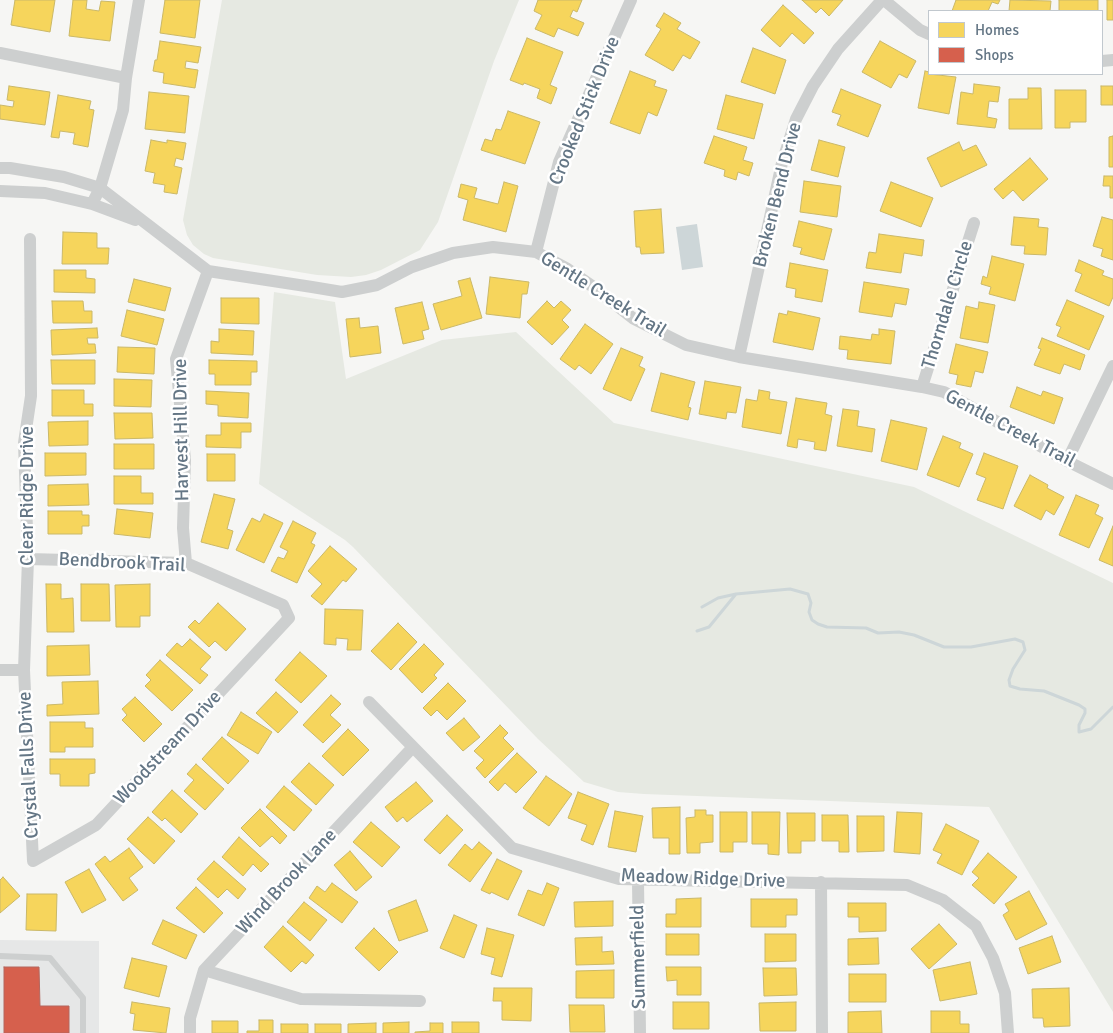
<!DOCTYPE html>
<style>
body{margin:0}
#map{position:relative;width:1113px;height:1033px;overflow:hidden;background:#f6f6f4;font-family:Signika,sans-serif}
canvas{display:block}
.legend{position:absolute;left:928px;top:10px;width:175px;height:65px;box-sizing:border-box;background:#fff;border:1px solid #c1c8ce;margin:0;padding:6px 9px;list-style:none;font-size:15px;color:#647685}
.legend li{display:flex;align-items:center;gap:10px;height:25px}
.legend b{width:25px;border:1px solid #c1c8ce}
</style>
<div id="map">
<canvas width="1113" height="1033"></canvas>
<ul class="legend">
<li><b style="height:14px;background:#f6d55c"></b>Homes</li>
<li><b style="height:14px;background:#d6604d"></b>Shops</li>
</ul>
</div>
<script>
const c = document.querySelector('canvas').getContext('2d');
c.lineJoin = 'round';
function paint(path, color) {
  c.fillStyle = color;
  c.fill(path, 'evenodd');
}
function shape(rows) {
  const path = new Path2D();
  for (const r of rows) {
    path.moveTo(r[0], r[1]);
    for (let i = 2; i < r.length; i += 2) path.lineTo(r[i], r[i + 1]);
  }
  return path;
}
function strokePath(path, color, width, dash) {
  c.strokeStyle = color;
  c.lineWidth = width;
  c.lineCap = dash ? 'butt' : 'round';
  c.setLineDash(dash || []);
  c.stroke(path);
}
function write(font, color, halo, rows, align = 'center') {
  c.font = font + ' Signika,sans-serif';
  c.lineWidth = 5;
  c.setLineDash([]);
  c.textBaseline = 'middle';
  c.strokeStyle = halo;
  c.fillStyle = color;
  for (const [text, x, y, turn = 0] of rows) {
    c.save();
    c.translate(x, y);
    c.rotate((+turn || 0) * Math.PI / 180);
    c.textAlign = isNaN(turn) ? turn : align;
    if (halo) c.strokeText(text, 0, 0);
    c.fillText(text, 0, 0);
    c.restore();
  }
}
const built = shape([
 [0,940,99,941,99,1033,0,1033]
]);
const green = shape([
 [222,0,519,0,494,61,438,222,420,250,381,270,366,275,351,277,317,275,213,258,204,254,193,245,187,235,183,220],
 [274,292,335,302,346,379,442,340,516,332,614,423,914,487,1113,583,1113,1012,989,807,644,794,618,792,584,782,538,739,353,547,345,540,259,484]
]);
const water = shape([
 [697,224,703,267,682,270,676,227]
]);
const homes = shape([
 [15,0,55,0,50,32,11,25,15,0],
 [73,0,87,0,86,9,99,11,101,1,115,2,110,41,69,36,73,0],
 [165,0,200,0,195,38,160,33,165,0],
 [538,0,582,0,577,12,573,10,570,17,584,23,578,36,558,28,554,37,535,29,542,15,534,11,538,0],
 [802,0,843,0,829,16,821,8,816,13,802,0],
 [956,0,1000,0,998,4,992,2,988,11,952,11,956,0],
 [1010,0,1051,1,1050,11,1009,11,1010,0],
 [1059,0,1098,0,1098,11,1059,11,1059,0],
 [1107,0,1113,0,1113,20,1107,20,1107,0],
 [783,5,814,33,804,44,792,33,780,47,761,30,783,5],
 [664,13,681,23,677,29,700,42,690,59,683,55,673,71,645,55,661,29,656,26,664,13],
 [527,38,563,52,550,85,557,88,551,104,537,98,540,89,524,83,523,85,510,80,527,38],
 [160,41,201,47,198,63,186,61,185,68,198,70,195,88,163,83,164,73,153,71,155,60,157,60,160,41],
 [880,41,916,61,907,78,899,74,891,88,862,72,880,41],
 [753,48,786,60,775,94,741,82,753,48],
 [630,71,656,81,654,86,667,90,657,116,648,112,640,134,610,123,630,71],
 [925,71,929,72,929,74,956,77,949,114,918,108,925,71],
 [974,84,1000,87,998,102,989,101,987,117,997,119,995,128,957,124,961,92,973,94,974,84],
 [9,86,50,92,45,125,0,119,0,105,13,107,14,101,7,100,9,86],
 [1101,86,1113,86,1113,105,1101,105,1101,86],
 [1028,88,1041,88,1042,129,1009,129,1009,99,1028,99,1028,88],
 [841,89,881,105,868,137,837,125,841,115,832,112,841,89],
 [1055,90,1086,90,1086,122,1070,122,1070,128,1055,128,1055,90],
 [149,92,189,96,185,133,145,129,149,92],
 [58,95,91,101,89,109,94,110,88,147,73,144,75,133,60,131,59,138,51,137,58,95],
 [726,95,763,104,754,139,717,129,726,95],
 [508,111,540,122,525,164,481,150,485,139,492,141,496,129,501,130,508,111],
 [714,136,747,147,743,160,753,163,749,176,738,172,736,180,724,176,725,170,704,163,714,136],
 [1113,136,1113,167,1109,167,1109,137,1113,136],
 [151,140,167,143,167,140,186,143,183,160,176,158,174,166,182,168,177,194,164,192,165,185,153,183,155,173,145,171,151,140],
 [819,140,845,147,838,177,811,170,819,140],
 [959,142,963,151,976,145,987,165,941,187,927,158,959,142],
 [1030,158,1048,179,1023,201,1013,190,1003,199,994,189,1030,158],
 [1104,176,1113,176,1113,198,1110,198,1110,186,1103,186,1104,176],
 [804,181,841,186,837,217,800,212,804,181],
 [504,182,518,186,506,232,463,220,468,200,458,197,461,184,477,188,474,198,498,204,504,182],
 [891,182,933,198,921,227,880,211,891,182],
 [661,209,664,253,641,254,640,247,636,247,634,211,661,209],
 [1014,217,1039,219,1038,227,1048,228,1046,255,1024,254,1025,246,1011,245,1014,217],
 [1102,217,1113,220,1113,260,1101,256,1103,249,1093,246,1102,217],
 [799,221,832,229,824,260,800,254,802,248,793,246,799,221],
 [63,232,97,233,97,248,109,248,108,264,62,264,63,232],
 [879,234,924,240,922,256,904,253,901,273,866,268,869,252,876,253,879,234],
 [992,256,1024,264,1015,301,989,294,991,287,981,284,983,276,987,278,992,256],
 [1079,260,1104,271,1102,275,1113,279,1113,297,1109,306,1075,291,1082,274,1075,271,1079,260],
 [790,263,828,270,822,302,795,297,796,289,786,287,790,263],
 [54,270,86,270,86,278,95,279,95,293,54,292,54,270],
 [490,277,529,282,527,294,522,294,520,318,486,314,490,277],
 [470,278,482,318,441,330,433,304,462,296,458,281,470,278],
 [134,279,171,288,165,311,128,302,134,279],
 [864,282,909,289,906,305,895,303,892,317,859,312,864,282],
 [221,298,259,298,259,324,221,323,221,298],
 [1067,300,1104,316,1089,350,1057,336,1061,327,1056,325,1067,300],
 [52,301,83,301,84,311,92,311,92,323,53,323,52,301],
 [547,301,554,308,561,301,571,310,562,320,569,327,552,345,527,322,547,301],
 [422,302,429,329,422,331,424,339,403,344,395,308,422,302],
 [979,302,995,305,988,343,960,338,966,306,978,309,979,302],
 [127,310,164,319,157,345,121,336,127,310],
 [788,311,820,318,813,350,773,342,779,313,787,315,788,311],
 [359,318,360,328,378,326,381,353,350,357,346,319,359,318],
 [585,324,613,344,591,374,579,365,575,370,560,359,585,324],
 [97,328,98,338,87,338,88,344,95,344,96,353,52,355,51,330,97,328],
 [219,329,254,331,253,355,211,353,211,341,219,342,219,329],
 [879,329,895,331,891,364,847,359,848,350,839,349,840,336,871,340,872,334,879,335,879,329],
 [1042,338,1085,355,1080,370,1064,364,1060,374,1034,365,1041,349,1038,348,1042,338],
 [956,344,988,352,983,373,975,371,971,387,956,384,958,375,949,373,956,344],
 [118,347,155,348,154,374,117,372,118,347],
 [621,348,643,357,639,366,645,369,631,401,603,389,621,348],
 [51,360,95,360,95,384,52,384,51,360],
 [209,360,257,361,257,372,251,372,251,385,215,385,215,374,209,374,209,360],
 [661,373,695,382,688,407,691,408,688,420,651,411,661,373],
 [114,379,152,380,151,407,114,406,114,379],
 [705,381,741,387,736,413,727,412,726,419,699,414,705,381],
 [1017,387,1041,396,1043,391,1063,398,1054,424,1010,407,1017,387],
 [52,390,84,390,84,404,93,404,93,416,52,416,52,390],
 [759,390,770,392,769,399,787,402,781,434,742,427,746,399,757,401,759,390],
 [206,391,249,393,248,418,218,416,218,405,206,404,206,391],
 [796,398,827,403,825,414,832,416,826,451,814,449,815,442,798,439,797,448,787,446,796,398],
 [843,409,859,411,857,426,875,429,872,452,837,446,843,409],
 [114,413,152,413,153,438,115,439,114,413],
 [891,420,927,428,917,470,881,461,891,420],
 [88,421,88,445,49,446,48,422,88,421],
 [221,423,251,423,251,432,241,432,241,448,206,447,206,435,221,435,221,423],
 [943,436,961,443,959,448,973,454,959,487,927,475,943,436],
 [114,444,154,444,154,469,114,469,114,444],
 [45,453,86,453,86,475,45,476,45,453],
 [984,453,1018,466,1003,509,977,500,986,478,976,474,984,453],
 [207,454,235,454,235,481,207,481,207,454],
 [1030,475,1048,485,1047,488,1064,497,1054,515,1046,510,1041,520,1014,506,1030,475],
 [114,476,141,476,141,493,153,493,153,504,114,504,114,476],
 [88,484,89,505,48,506,48,485,88,484],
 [214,494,235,499,227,529,233,531,228,549,201,542,214,494],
 [1076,495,1099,505,1095,514,1103,518,1089,548,1059,535,1076,495],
 [117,509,153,513,150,538,114,534,117,509],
 [48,511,82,511,82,515,89,515,89,526,82,526,82,534,48,534,48,511],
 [264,514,283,523,264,563,236,550,252,518,260,522,264,514],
 [293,521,316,533,311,543,315,545,297,583,271,571,278,557,284,559,288,551,280,547,293,521],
 [1113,526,1113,566,1099,560,1113,526],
 [330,546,357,569,346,582,343,580,322,605,311,596,322,584,308,571,330,546],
 [46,584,61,584,61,599,73,598,74,632,47,632,46,584],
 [81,584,109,584,110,621,81,621,81,584],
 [150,584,150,616,140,616,140,627,116,627,115,585,150,584],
 [218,603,246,629,226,651,215,641,209,647,188,627,195,620,199,624,218,603],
 [325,609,363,610,361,650,347,650,348,639,336,638,336,645,324,644,325,609],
 [398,623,417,642,391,670,371,651,398,623],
 [190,639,211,657,200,669,208,675,200,684,166,655,177,643,182,647,190,639],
 [424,644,444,664,434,675,437,678,422,693,399,669,424,644],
 [89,645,90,675,47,676,47,646,89,645],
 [300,652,327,676,301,703,275,680,300,652],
 [160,660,193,690,172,711,145,686,151,680,146,675,160,660],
 [98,681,99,714,47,716,47,705,63,704,62,682,98,681],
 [448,683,466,701,447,720,437,710,431,716,423,708,448,683],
 [276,692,298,712,278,733,256,713,276,692],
 [331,695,341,704,330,715,341,725,323,743,303,725,331,695],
 [135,697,162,724,144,742,122,720,127,715,122,709,135,697],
 [241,712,272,732,258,754,227,735,241,712],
 [464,718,480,737,463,751,446,733,464,718],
 [50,722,85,722,85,728,93,728,93,747,65,747,65,752,50,752,50,722],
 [500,725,508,733,503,738,514,749,485,778,476,768,484,760,474,751,500,725],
 [348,729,369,750,343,776,322,756,348,729],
 [222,737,249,761,228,784,202,759,222,737],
 [517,753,537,772,516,793,505,783,498,791,489,782,517,753],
 [50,759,95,759,95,773,89,774,89,786,60,786,60,774,50,774,50,759],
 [309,763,334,785,316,805,291,782,309,763],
 [196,764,224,789,205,810,184,791,194,780,187,774,196,764],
 [546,776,572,794,549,826,523,808,546,776],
 [416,782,433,801,407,822,403,817,397,822,385,807,416,782],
 [284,786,312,810,294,831,266,807,284,786],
 [172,790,198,814,181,833,165,818,162,821,152,812,172,790],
 [578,792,609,804,593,845,581,840,587,825,568,818,578,792],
 [680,807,680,854,669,854,669,838,653,838,652,808,680,807],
 [260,809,287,836,280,844,272,836,260,847,241,828,260,809],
 [695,810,706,810,706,815,713,815,713,842,700,843,700,853,687,853,686,818,695,817,695,810],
 [615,811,643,816,636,852,608,847,615,811],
 [720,812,747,812,747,842,733,842,733,852,720,852,720,812],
 [752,812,780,812,779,855,768,854,768,844,752,844,752,812],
 [897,812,922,813,920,854,894,852,897,812],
 [787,813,815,813,815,841,801,841,801,853,788,853,787,813],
 [447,815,463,830,440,854,424,840,447,815],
 [822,815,848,815,849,852,839,852,839,841,822,841,822,815],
 [857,816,884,816,884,851,857,852,857,816],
 [148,817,175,841,154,864,127,839,148,817],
 [371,822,400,847,382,867,353,842,371,822],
 [946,824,979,841,962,875,937,863,942,854,933,850,946,824],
 [239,837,269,864,261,872,253,864,243,876,222,857,239,837],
 [479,842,492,853,470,882,448,865,465,844,472,850,479,842],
 [129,848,143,867,129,878,138,890,123,901,95,864,105,856,110,862,129,848],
 [350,851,372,877,356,891,334,865,350,851],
 [988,853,1017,877,994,904,972,885,979,878,972,872,988,853],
 [497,859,522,871,508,900,491,892,490,894,481,890,497,859],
 [214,861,246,889,238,899,227,889,218,898,197,879,214,861],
 [89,869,106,900,82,913,65,882,89,869],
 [3,877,20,896,0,913,0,880,3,877],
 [332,883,358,902,342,923,309,898,317,886,325,892,332,883],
 [547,883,559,888,544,926,518,915,528,890,542,895,547,883],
 [196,887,223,913,204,933,176,908,196,887],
 [1029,891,1047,924,1016,940,1003,915,1009,911,1005,904,1029,891],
 [27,894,57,894,56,931,26,930,27,894],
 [701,898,701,927,666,927,666,914,676,914,676,899,701,898],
 [751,899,797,899,797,915,786,915,786,927,751,927,751,899],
 [416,900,428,931,399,941,388,911,416,900],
 [613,901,613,926,575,927,574,902,613,901],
 [304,902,327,920,310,941,287,922,304,902],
 [848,903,886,903,886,931,859,932,859,917,848,917,848,903],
 [454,915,477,925,464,958,440,948,454,915],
 [163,920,197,935,186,959,152,944,163,920],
 [939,924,957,944,929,969,911,949,939,924],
 [283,926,314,955,306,964,302,961,291,972,264,947,283,926],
 [374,928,398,952,379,971,355,948,374,928],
 [487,928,514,935,502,977,491,974,495,958,481,954,487,928],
 [666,934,699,934,699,955,666,955,666,934],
 [765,934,796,934,796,961,765,962,765,934],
 [1052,936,1061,962,1028,974,1019,948,1052,936],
 [602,937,602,952,613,951,614,964,576,965,575,938,602,937],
 [878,938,879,964,848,965,848,939,878,938],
 [132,958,167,966,159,997,124,988,132,958],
 [970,962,977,994,940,1001,933,970,970,962],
 [666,967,701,967,701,995,677,995,677,980,667,981,666,967],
 [763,968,796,968,797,995,764,996,763,968],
 [614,970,614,998,576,998,576,971,614,970],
 [849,974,886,974,886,1002,849,1002,849,974],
 [494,988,532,988,531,1021,502,1020,502,1001,493,1001,494,988],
 [1069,988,1070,1026,1044,1027,1043,1018,1033,1018,1032,989,1069,988],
 [132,1002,170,1008,166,1033,133,1030,135,1014,130,1013,132,1002],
 [673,1002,709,1002,709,1029,673,1029,673,1002],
 [796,1002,796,1031,760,1031,759,1003,796,1002],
 [569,1005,604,1005,605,1032,570,1032,569,1005],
 [881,1011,882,1033,848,1033,848,1012,881,1011],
 [931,1011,960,1011,960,1024,969,1024,969,1033,931,1033,931,1011],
 [259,1020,273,1020,273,1033,247,1033,247,1031,259,1031,259,1020],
 [212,1021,238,1021,238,1033,212,1033,212,1021],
 [409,1022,409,1033,383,1033,383,1023,409,1022],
 [452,1022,479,1022,479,1033,452,1033,452,1022],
 [376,1023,376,1033,348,1033,348,1024,376,1023],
 [430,1023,443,1023,443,1033,415,1033,415,1032,430,1031,430,1023],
 [281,1024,308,1024,308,1033,281,1033,281,1024],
 [315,1024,341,1024,341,1033,315,1033,315,1024]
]);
const shops = shape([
 [4,967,39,967,40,1006,69,1006,69,1033,4,1033,4,967]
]);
const stream = shape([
 [702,607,718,598,736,594,790,589,808,594,811,603,809,612,812,620,818,624,827,627,866,628,878,633,899,632,914,635,944,647,971,647,1015,639,1023,642,1025,650,1013,669,1009,680,1010,686,1020,689,1044,691,1079,705,1085,709,1085,713,1079,725,1079,732,1091,729,1113,707],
 [697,631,709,627,736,594]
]);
const lane = shape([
 [0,956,50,958,83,998,83,1033]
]);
const street = shape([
 [884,0,920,30,929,34],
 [0,53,126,78],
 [1102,61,1113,60],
 [0,168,10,168,64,177,100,188,208,271,312,287,342,292,377,285,412,267,453,253,493,247,536,252,566,268,592,286,634,319,686,345,739,357,922,387,944,392,1067,461,1113,484],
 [0,191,45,193,92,204,135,220],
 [92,204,100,188,123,110,126,78,139,0],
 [536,252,559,162,631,0],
 [739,357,782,163,796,119,813,86,838,49,882,0],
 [922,387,974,223],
 [1067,461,1113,366],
 [186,563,183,528,185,460,176,359,208,271],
 [0,670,24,670,28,559,24,443,31,396,30,239],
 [24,670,33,861,96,825,289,618,283,605,186,563,28,559],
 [369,702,512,848,619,879,907,885,943,900,976,926,993,958,1005,993,1008,1033],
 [638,881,640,1033],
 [821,882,822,1033],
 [204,970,301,999,420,1001],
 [190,1033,190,1018,204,970,413,747]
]);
const streetNames = [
 ["Crooked Stick Drive",585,111,-68],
 ["Broken Bend Drive",778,195,-76],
 ["Gentle Creek Trail",603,295,32],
 ["Thorndale Circle",948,305,-73],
 ["Gentle Creek Trail",1010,429,28],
 ["Harvest Hill Drive",182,430,-91],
 ["Clear Ridge Drive",28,496,-90],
 ["Bendbrook Trail",122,563,3],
 ["Woodstream Drive",168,748,-47],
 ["Crystal Falls Drive",29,765,-93],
 ["Meadow Ridge Drive",703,879,2],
 ["Wind Brook Lane",287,882,-47],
 ["Summerfield",639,957,-91]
];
paint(built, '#e6e7e7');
paint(green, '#e6e9e2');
paint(water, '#cdd6d8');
paint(homes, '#f6d55c');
strokePath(homes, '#cab868', 1);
paint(shops, '#d6604d');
strokePath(shops, '#b4675e', 1);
strokePath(stream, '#cdd6d8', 3);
strokePath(lane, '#cdcfcf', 6);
strokePath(street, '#cdcfcf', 12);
write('19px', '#647685', '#fff', streetNames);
</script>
